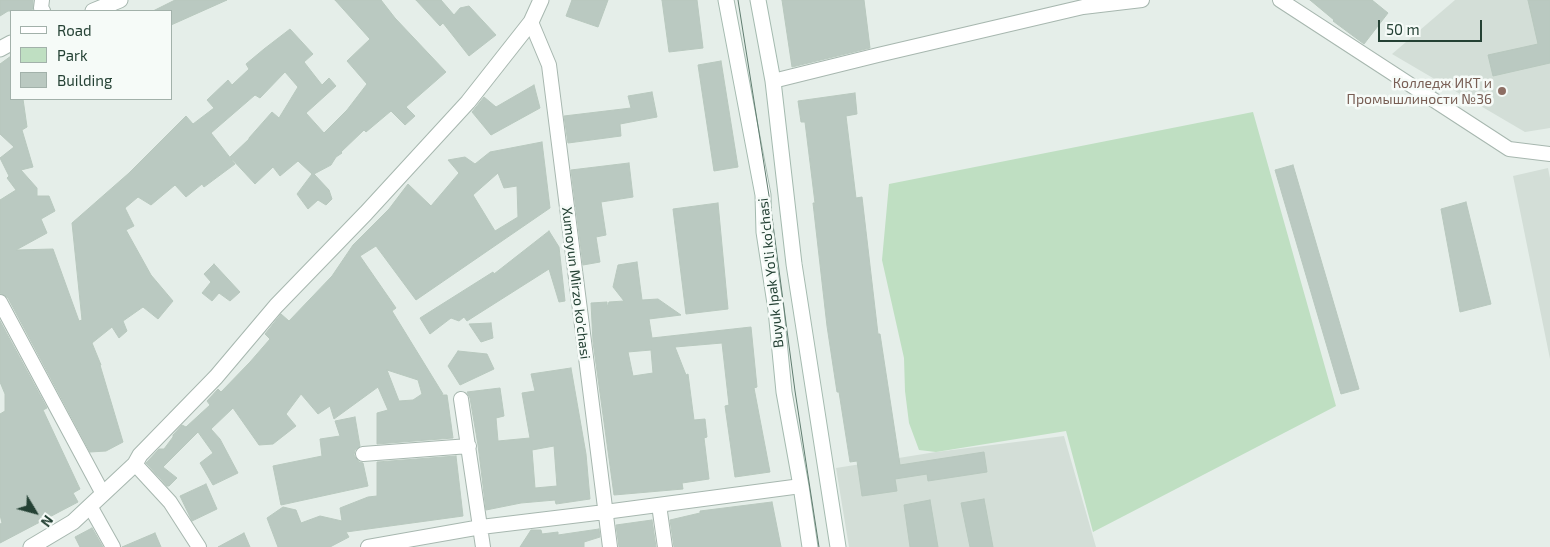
<!DOCTYPE html>
<meta charset="utf-8">
<style>
body{margin:0}
#map{position:relative;width:1550px;height:547px;overflow:hidden;background:#e5eee9;font-family:"Exo 2",sans-serif}
canvas{display:block}
.legend{position:absolute;left:10px;top:10px;width:162px;height:90px;box-sizing:border-box;background:#f6fbf8;border:1px solid #a2b1aa;margin:0;padding:6px 9px;list-style:none;font-size:15px;color:#244134}
.legend li{display:flex;align-items:center;gap:10px;height:25px}
.legend b{width:25px;border:1px solid #a2b1aa}
.north{position:absolute;left:10px;top:487px;width:50px;height:50px;-webkit-text-stroke:4px #f6fbf8;paint-order:stroke;rotate:127deg;font-size:14px;font-weight:700;line-height:20px;text-align:center;color:#244134}
.north::after{content:'';display:block;margin:auto;width:18px;height:22px;background:#244134;clip-path:polygon(50% 0,100% 100%,50% 72%,0 100%)}
.scale{position:absolute;left:1378px;top:20px;width:104px;height:22px;box-sizing:border-box;border:2px solid #244134;border-top:0;padding-left:6px;font-size:15px;line-height:18px;white-space:nowrap;color:#244134;-webkit-text-stroke:4px #f6fbf8;paint-order:stroke}
</style>
<div id="map">
<canvas width="1550" height="547"></canvas>
<ul class="legend">
<li><b style="height:6px;background:#fff"></b>Road</li>
<li><b style="height:14px;background:#bfdfc2"></b>Park</li>
<li><b style="height:14px;background:#bac9c1"></b>Building</li>
</ul>
<div class="north">N</div>
<div class="scale">50 m</div>
</div>
<script>
const c = document.querySelector('canvas').getContext('2d');
c.lineJoin = 'round';
function paint(path, color) {
  c.fillStyle = color;
  c.fill(path, 'evenodd');
}
function shape(rows) {
  const path = new Path2D();
  for (const r of rows) {
    path.moveTo(r[0], r[1]);
    for (let i = 2; i < r.length; i += 2) path.lineTo(r[i], r[i + 1]);
  }
  return path;
}
function strokePath(path, color, width, dash) {
  c.strokeStyle = color;
  c.lineWidth = width;
  c.lineCap = dash ? 'butt' : 'round';
  c.setLineDash(dash || []);
  c.stroke(path);
}
function write(font, color, halo, rows, align = 'center') {
  c.font = font + ' "Exo 2",sans-serif';
  c.lineWidth = 5;
  c.setLineDash([]);
  c.textBaseline = 'middle';
  c.strokeStyle = halo;
  c.fillStyle = color;
  for (const [text, x, y, turn = 0] of rows) {
    c.save();
    c.translate(x, y);
    c.rotate((+turn || 0) * Math.PI / 180);
    c.textAlign = isNaN(turn) ? turn : align;
    if (halo) c.strokeText(text, 0, 0);
    c.fillText(text, 0, 0);
    c.restore();
  }
}
const built = shape([
 [1455,0,1550,0,1550,128,1525,132,1392,54],
 [1548,168,1550,178,1550,359,1513,176],
 [1064,436,1096,547,849,547,836,468,936,452]
]);
const green = shape([
 [1253,112,1336,406,1093,532,1066,431,936,452,919,450,909,423,905,391,904,358,882,260,889,184]
]);
const building = shape([
 [0,0,33,0,33,9,29,11,8,11,0,16,0,0],
 [175,0,227,0,171,25,171,11,153,11,175,0],
 [335,0,381,0,395,18,446,72,406,107,415,116,405,125,391,111,366,132,364,130,341,152,342,153,336,157,331,165,314,174,329,190,332,199,326,205,318,200,308,209,297,194,312,174,298,161,280,176,273,167,255,184,230,157,249,139,249,138,272,112,279,118,298,87,285,72,260,98,255,95,211,133,235,164,204,187,202,184,186,197,175,185,151,205,138,197,125,208,134,226,126,230,151,275,173,301,158,319,143,307,123,321,127,331,119,338,112,327,92,343,101,365,100,365,123,442,106,451,90,452,8,298,0,293,0,200,16,190,7,178,9,176,0,158,14,147,0,134,0,64,11,56,11,99,23,99,27,127,22,130,33,167,21,170,37,188,37,196,49,196,55,211,41,219,47,233,16,250,53,249,79,321,82,320,72,223,129,173,186,116,193,124,214,108,207,100,228,80,232,85,249,69,246,64,264,49,290,29,313,54,304,62,322,85,329,78,336,86,306,113,324,133,347,110,367,84,347,61,370,39,335,0],
 [416,0,441,0,454,15,460,8,469,6,496,35,469,56,443,23,440,26,416,0],
 [572,0,608,0,598,27,566,16,572,0],
 [662,0,697,0,703,48,669,52,662,0],
 [782,0,864,0,870,48,792,67,782,0],
 [1310,0,1372,0,1388,13,1364,44,1333,21,1334,20,1310,0],
 [1528,0,1550,0,1550,63,1493,76,1488,55,1538,44,1528,0],
 [721,61,738,167,714,171,698,65,721,61],
 [534,85,540,108,491,135,472,112,484,97,496,107,534,85],
 [652,92,657,117,620,124,621,136,568,143,564,116,631,108,628,96,652,92],
 [855,93,857,114,846,116,856,198,862,197,878,334,880,334,900,465,984,452,987,472,928,481,927,474,895,479,897,491,862,496,857,461,850,462,839,392,837,392,827,326,813,203,815,203,805,122,801,122,798,101,855,93],
 [542,142,550,208,416,300,376,246,360,256,396,308,392,311,443,394,440,395,447,395,453,438,377,444,377,413,388,410,378,387,334,419,330,406,318,414,301,394,286,414,296,426,273,444,259,445,233,408,211,429,220,439,238,473,213,485,200,463,213,453,198,432,163,467,177,478,169,486,167,486,146,463,159,449,164,449,173,437,173,435,182,425,186,427,210,405,207,401,218,389,221,392,250,362,270,339,265,334,281,314,289,321,332,276,353,245,389,209,408,184,431,206,459,173,448,160,465,157,475,164,490,152,542,142],
 [498,173,504,188,517,186,518,217,495,231,473,195,498,173],
 [387,370,418,380,422,394,413,400,399,401,387,370],
 [629,163,633,197,601,202,606,235,596,237,600,262,583,265,571,170,629,163],
 [1293,165,1359,389,1341,394,1275,170,1293,165],
 [1466,202,1491,304,1460,312,1441,209,1466,202],
 [718,203,728,309,686,314,673,209,718,203],
 [549,231,559,247,565,301,559,302,549,269,467,321,464,317,459,321,451,318,430,334,420,318,493,272,494,274,549,231],
 [637,262,642,300,658,299,681,315,649,319,652,338,751,327,757,387,754,388,770,472,735,477,725,406,729,405,722,343,675,347,686,375,688,374,694,420,705,419,707,437,704,438,709,479,682,483,683,489,614,495,593,342,591,303,607,302,607,307,609,302,624,301,613,287,618,265,637,262],
 [651,350,653,373,633,376,628,352,651,350],
 [214,264,240,292,230,301,219,293,212,301,202,293,211,282,204,274,214,264],
 [0,321,47,408,43,410,80,489,73,493,78,502,0,543,0,524,2,523,0,515,0,414,5,411,5,394,0,382,0,321],
 [491,323,493,338,481,342,469,324,491,323],
 [458,351,487,354,494,369,460,385,448,366,458,351],
 [571,368,586,454,590,499,556,504,555,500,521,503,486,510,478,445,470,398,467,392,500,388,504,416,496,418,498,441,530,438,522,393,535,391,531,374,571,368],
 [554,446,557,486,535,488,532,450,554,446],
 [355,417,360,446,355,450,354,455,359,462,363,463,368,486,281,505,273,466,322,456,320,439,340,436,335,421,355,417],
 [456,456,463,516,346,532,349,537,330,547,278,547,267,518,283,507,296,510,301,523,320,516,342,521,340,508,368,497,377,496,377,462,456,456],
 [206,484,217,509,192,521,180,496,206,484],
 [984,499,993,547,970,547,961,503,984,499],
 [930,500,938,547,910,547,904,505,930,500],
 [772,502,781,547,674,547,670,520,700,513,700,511,772,502],
 [652,520,656,547,619,547,616,525,652,520],
 [92,528,103,547,80,547,75,537,92,528],
 [599,529,600,537,584,542,584,547,520,547,531,530,541,530,542,534,558,532,558,535,599,529],
 [155,533,161,547,122,547,155,533],
 [244,533,250,547,218,547,244,533]
]);
const minor = shape([
 [42,0,41,8,43,11],
 [1280,0,1509,149,1550,154],
 [531,22,549,65,610,547],
 [773,81,878,55,1083,7,1142,0],
 [0,302,103,494],
 [461,399,483,547],
 [363,454,469,446],
 [135,464,170,502,199,547],
 [659,505,665,547],
 [90,506,113,547],
 [368,547,481,527,605,512,801,486]
]);
const tertiary = shape([
 [93,11,120,0],
 [0,49,11,43],
 [31,547,73,522,135,464,140,455,216,377,276,306,366,213,468,102,531,22,541,0]
]);
const secondary = shape([
 [726,0,763,195,764,232,776,310,784,392,801,486,810,547],
 [758,0,773,81,794,264,838,547]
]);
const tram = shape([
 [738,0,770,202,795,391,819,547]
]);
const markers = [
 [1502,91,5,"#8d6e63"]
];
const educationNames = [
 ["Колледж ИКТ и",1492,83],
 ["Промышлиности №36",1492,99]
];
const streetNames = [
 ["Buyuk Ipak Yo'li ko'chasi",771,273,-96],
 ["Xumoyun Mirzo ko'chasi",576,283,83]
];
paint(built, '#d3ded7');
paint(green, '#bfdfc2');
paint(building, '#bac9c1');
strokePath(building, '#b8c8be', 1);
strokePath(minor, '#a7b7af', 16);
strokePath(tertiary, '#a7b7af', 17);
strokePath(secondary, '#a4baaf', 17);
strokePath(minor, '#fff', 14);
strokePath(tertiary, '#fff', 15);
strokePath(secondary, '#fff', 15);
strokePath(tram, '#5f7c6f', 1);
for (const [x, y, r, color] of markers) {
  const dot = new Path2D();
  dot.arc(x, y, r, 0, 2 * Math.PI);
  c.fillStyle = color;
  c.fill(dot);
  strokePath(dot, '#f6fbf8', 2);
}
write('14px', '#785e54', '#f6fbf8', educationNames, 'right');
write('14px', '#244134', '#f6fbf8', streetNames);
</script>
